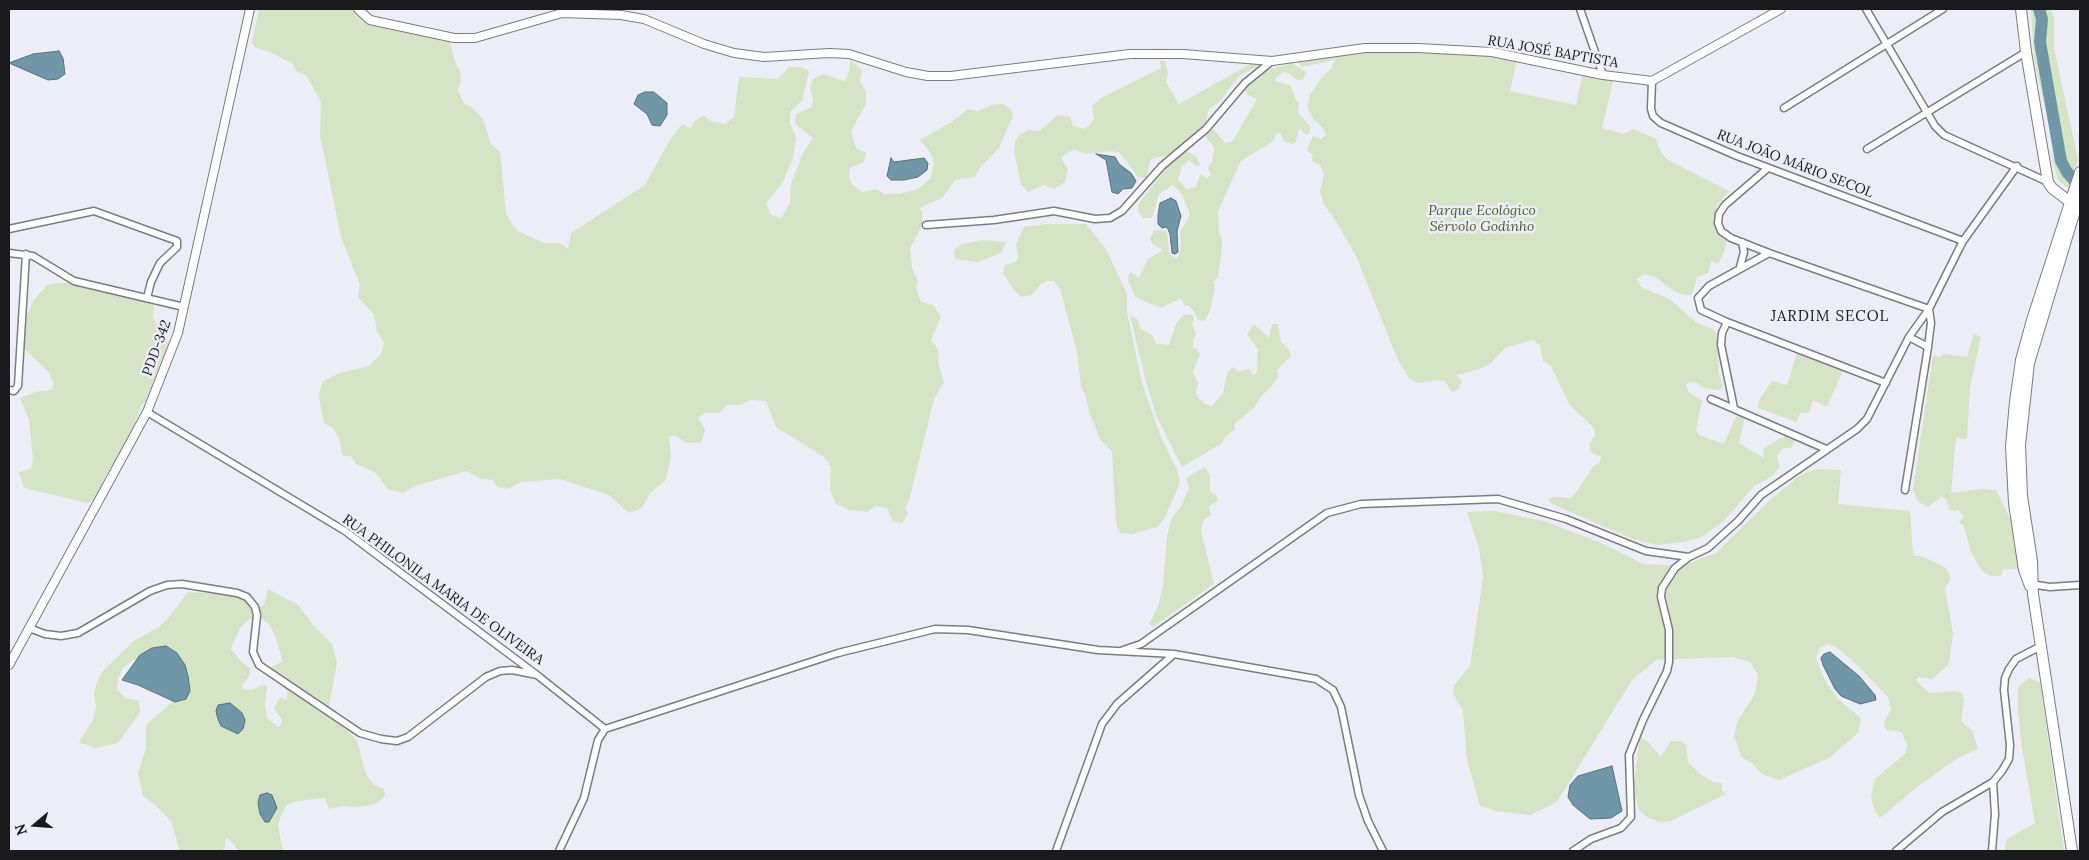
<!DOCTYPE html>
<meta charset="utf-8">
<style>
body{margin:0}
#map{position:relative;width:2089px;height:860px;overflow:hidden;background:#ededf7;font-family:Lora,serif}
canvas{display:block}
.frame{position:absolute;inset:0;border:10px solid #1a1a1d;pointer-events:none}
.north{position:absolute;left:10px;top:800px;width:50px;height:50px;-webkit-text-stroke:4px #ededf7;paint-order:stroke;rotate:252deg;font-size:14px;font-weight:700;line-height:20px;text-align:center;color:#1a1a1d}
.north::after{content:'';display:block;margin:auto;width:18px;height:22px;background:#1a1a1d;clip-path:polygon(50% 0,100% 100%,50% 72%,0 100%)}
</style>
<div id="map">
<canvas width="2089" height="860"></canvas>
<div class="frame"></div>
<div class="north">N</div>
</div>
<script>
const c = document.querySelector('canvas').getContext('2d');
c.lineJoin = 'round';
function paint(path, color) {
  c.fillStyle = color;
  c.fill(path, 'evenodd');
}
function shape(rows) {
  const path = new Path2D();
  for (const r of rows) {
    path.moveTo(r[0], r[1]);
    for (let i = 2; i < r.length; i += 2) path.lineTo(r[i], r[i + 1]);
  }
  return path;
}
function strokePath(path, color, width, dash) {
  c.strokeStyle = color;
  c.lineWidth = width;
  c.lineCap = dash ? 'butt' : 'round';
  c.setLineDash(dash || []);
  c.stroke(path);
}
function write(font, color, halo, rows, align = 'center') {
  c.font = font + ' Lora,serif';
  c.lineWidth = 5;
  c.setLineDash([]);
  c.textBaseline = 'middle';
  c.strokeStyle = halo;
  c.fillStyle = color;
  for (const [text, x, y, turn = 0] of rows) {
    c.save();
    c.translate(x, y);
    c.rotate((+turn || 0) * Math.PI / 180);
    c.textAlign = isNaN(turn) ? turn : align;
    if (halo) c.strokeText(text, 0, 0);
    c.fillText(text, 0, 0);
    c.restore();
  }
}
const green = shape([
 [259,9,353,9,361,18,381,27,449,40,456,64,460,70,461,82,458,90,464,104,472,107,483,119,491,144,500,152,506,213,511,223,519,232,545,243,560,243,568,249,571,233,645,185,671,138,682,124,690,128,695,121,704,115,710,121,725,124,734,117,739,77,778,79,789,67,801,67,809,71,802,101,790,112,790,123,796,138,793,158,782,184,766,203,771,215,781,218,790,203,791,184,803,153,813,138,795,124,796,114,811,107,813,100,810,88,813,79,823,74,845,81,849,72,850,60,862,70,860,81,866,92,866,104,851,131,856,148,866,153,864,162,850,168,849,178,852,184,862,192,877,189,884,194,899,194,918,189,930,179,934,163,930,152,920,140,953,121,968,109,978,111,992,105,1003,104,1011,110,1013,116,999,148,980,167,975,177,955,180,942,198,919,208,922,211,922,226,910,248,912,268,918,281,916,288,921,302,933,305,941,317,931,340,938,349,939,366,944,382,934,399,909,501,905,508,908,513,902,524,893,521,887,508,876,506,867,512,850,510,836,504,830,490,831,467,824,457,776,427,766,401,751,400,740,405,727,405,720,413,705,413,698,418,705,429,701,443,687,443,676,436,669,436,671,455,666,480,650,493,642,508,628,513,609,495,560,479,521,482,508,489,497,487,493,480,481,479,466,471,415,486,403,493,388,489,375,472,356,464,352,457,342,455,340,441,334,429,324,423,319,396,322,382,339,373,369,366,381,354,384,343,377,332,374,315,358,297,360,285,341,237,320,135,321,102,306,75,296,71,293,64,270,52,254,47,252,42],
 [2031,9,2051,9,2054,18,2054,48,2078,160,2068,188,2058,180,2053,162,2052,138,2034,59],
 [1395,50,1492,55,1517,60,1510,91,1576,105,1583,73,1614,77,1602,128,1624,134,1633,129,1656,139,1662,154,1668,160,1729,191,1717,206,1714,223,1720,235,1727,240,1724,252,1718,264,1711,261,1708,273,1697,277,1692,294,1685,295,1674,291,1655,277,1644,274,1637,279,1641,287,1669,299,1697,323,1713,329,1717,335,1719,374,1723,385,1720,390,1703,388,1696,382,1689,382,1686,385,1689,393,1702,400,1696,430,1699,435,1724,444,1737,414,1741,413,1745,416,1739,443,1764,458,1763,449,1780,438,1784,438,1783,431,1797,437,1791,448,1783,448,1777,456,1780,468,1771,477,1754,486,1725,520,1702,537,1683,542,1658,545,1632,539,1550,503,1548,499,1553,497,1572,498,1593,467,1600,462,1601,456,1592,453,1589,444,1595,436,1594,428,1569,404,1551,366,1543,361,1540,345,1532,340,1505,348,1490,364,1477,370,1456,375,1462,381,1459,389,1452,392,1445,381,1435,380,1418,383,1409,378,1398,360,1356,256,1334,218,1324,205,1320,191,1324,174,1320,165,1312,161,1313,155,1307,150,1313,136,1321,139,1326,135,1322,127,1314,120,1307,107,1310,95,1322,77,1330,70,1335,60,1301,67,1299,62,1351,53],
 [1160,61,1165,61,1168,74,1166,82,1179,104,1254,62,1263,64,1240,75,1220,101,1209,109,1206,121,1199,129,1180,147,1168,155,1151,159,1146,178,1138,177,1120,153,1113,151,1085,154,1074,149,1061,157,1068,169,1065,182,1054,189,1044,185,1028,192,1021,184,1014,152,1015,142,1019,135,1028,130,1039,131,1058,115,1070,117,1073,126,1083,129,1090,125,1094,119,1092,106,1101,98,1161,68],
 [1292,63,1306,72,1303,80,1297,80,1289,73,1283,72,1275,79,1276,81,1291,86,1296,101,1299,102,1298,113,1311,127,1309,134,1305,134,1299,128,1296,142,1293,144,1285,142,1280,133,1277,133,1273,141,1241,161,1218,211,1219,232,1222,240,1221,257,1218,277,1213,282,1215,288,1210,310,1205,321,1198,320,1194,311,1189,306,1185,306,1181,298,1161,308,1135,297,1128,279,1130,272,1139,278,1148,259,1163,250,1153,244,1150,239,1154,230,1167,231,1169,252,1171,256,1177,258,1181,249,1180,232,1190,215,1182,194,1173,185,1159,194,1152,218,1143,218,1138,212,1139,203,1165,170,1178,156,1187,151,1197,157,1200,165,1196,166,1189,160,1182,166,1178,180,1187,189,1196,187,1200,174,1207,178,1211,175,1208,167,1212,162,1214,147,1205,136,1207,131,1213,129,1225,143,1233,141,1257,99,1248,95,1245,89,1266,70],
 [1048,224,1086,224,1106,249,1127,294,1127,312,1142,383,1161,437,1177,470,1180,483,1164,519,1157,527,1132,534,1120,533,1116,523,1112,451,1100,439,1089,412,1086,397,1081,386,1077,351,1060,289,1054,281,1047,281,1040,285,1032,295,1022,297,1015,291,1003,273,1005,265,1016,262,1018,257,1016,244,1024,227],
 [983,240,1006,242,1001,253,978,262,955,259,954,250,962,244],
 [55,283,79,283,106,289,116,287,154,305,153,318,170,347,157,392,141,406,125,449,105,476,98,497,88,503,24,488,19,472,31,469,33,458,29,420,20,398,36,392,51,390,54,384,48,371,24,349,22,342,24,321,34,300,47,285],
 [1190,314,1194,317,1192,325,1196,333,1193,341,1193,348,1197,349,1200,355,1193,372,1198,383,1196,392,1198,398,1205,404,1212,406,1223,393,1227,373,1233,367,1238,372,1249,369,1254,375,1257,372,1258,349,1247,335,1254,324,1269,338,1272,324,1278,324,1281,342,1289,350,1291,356,1277,370,1278,377,1271,387,1260,397,1254,408,1234,424,1235,430,1225,437,1222,443,1182,467,1156,415,1146,382,1130,315,1138,320,1140,328,1152,335,1156,344,1169,345,1176,324,1183,315],
 [1974,334,1981,337,1970,387,1967,439,1956,438,1951,493,1981,489,1996,490,2011,520,2019,569,2003,569,2001,576,1991,576,1982,571,1971,552,1964,526,1959,522,1964,516,1958,510,1950,511,1946,499,1941,497,1928,507,1918,502,1913,490,1933,355,1940,357,1943,354,1967,357],
 [1797,353,1843,370,1827,407,1813,400,1809,413,1800,413,1797,422,1758,408,1759,400,1772,381,1787,385],
 [1205,467,1210,476,1210,491,1217,496,1218,501,1209,506,1211,515,1203,521,1201,531,1214,584,1153,627,1149,624,1158,606,1163,586,1167,536,1172,518,1181,506,1189,488,1186,478],
 [1817,469,1841,470,1838,504,1910,511,1913,555,1924,557,1946,568,1951,578,1945,589,1953,633,1949,664,1932,679,1919,677,1915,680,1929,693,1955,691,1962,693,1964,701,1961,721,1972,730,1978,749,1958,758,1922,783,1880,818,1875,811,1871,797,1875,779,1906,753,1907,744,1901,732,1887,730,1884,726,1885,720,1891,710,1888,697,1856,664,1840,650,1829,644,1819,648,1816,659,1827,684,1838,699,1861,718,1858,733,1829,758,1779,780,1762,774,1752,763,1741,757,1734,735,1738,720,1755,694,1758,676,1751,662,1732,657,1656,660,1632,680,1557,802,1530,815,1496,811,1480,806,1467,760,1463,711,1453,694,1454,685,1470,666,1483,578,1479,548,1467,512,1494,511,1544,521,1599,542,1644,564,1682,566,1716,553,1771,499,1802,474],
 [268,589,298,605,313,625,332,644,337,663,329,706,343,726,357,741,366,774,374,785,384,789,385,797,373,805,356,807,343,806,329,809,325,798,297,801,287,805,281,815,278,826,283,851,239,851,228,838,225,840,225,848,221,851,180,851,171,821,154,804,143,796,138,773,146,748,146,725,181,694,157,657,133,660,124,667,118,678,117,690,126,698,139,701,140,712,118,743,95,748,79,742,93,720,96,707,94,694,97,682,102,672,134,641,159,627,169,617,188,592,240,595,259,608,264,605],
 [259,617,268,623,274,633,281,655,282,662,271,667,287,692,287,700,280,697,274,708,282,720,281,726,278,727,267,718,265,703,267,686,262,685,252,690,243,689,242,685,249,677,250,668,242,662,231,649,240,628,248,620],
 [2029,678,2040,682,2064,851,2005,851,2006,840,2035,823,2022,748,2018,712,2018,687],
 [1640,737,1647,741,1661,757,1671,741,1680,741,1686,745,1688,762,1700,774,1713,782,1722,783,1722,790,1726,794,1671,821,1660,822,1647,817,1639,810,1635,796,1635,776]
]);
const water = shape([
 [59,51,63,58,65,74,58,79,48,80,9,63,33,54,59,51],
 [645,92,654,92,667,103,667,115,660,126,652,125,647,114,634,104,638,95,645,92],
 [1096,154,1115,157,1119,164,1131,173,1136,181,1132,188,1123,189,1118,194,1112,192,1106,160,1096,154],
 [891,158,894,162,924,158,928,163,927,170,918,177,904,180,891,180,887,176,891,158],
 [1171,198,1176,201,1181,216,1177,231,1178,252,1175,254,1172,253,1170,234,1167,227,1162,228,1158,224,1158,215,1160,203,1171,198],
 [166,646,177,653,185,665,188,676,190,691,186,699,175,702,138,685,122,680,140,655,152,648,166,646],
 [1830,652,1859,676,1875,695,1876,700,1860,704,1841,696,1835,689,1823,665,1821,658,1824,654,1830,652],
 [230,703,242,713,245,720,243,729,238,734,221,726,218,719,216,711,218,705,230,703],
 [1612,766,1622,811,1611,818,1590,819,1573,805,1568,797,1570,785,1578,776,1612,766],
 [267,793,272,795,277,808,269,822,265,822,260,814,258,803,260,795,267,793]
]);
const river = shape([
 [2039,9,2042,19,2040,42,2061,161,2067,172,2080,187]
]);
const minor = shape([
 [1580,9,1603,75],
 [1866,9,1935,126,1944,135,2048,182],
 [1652,81,1651,109,1653,116,1661,123,1737,156,1963,241],
 [1784,108,1943,9],
 [1867,149,2026,52],
 [1768,168,1725,205,1719,214,1718,223,1721,231,1731,238,1769,253,1929,309,1931,323,1928,347,1905,490],
 [926,225,994,220,1054,211,1095,219,1110,218,1122,211,1162,166,1206,129,1245,83,1272,61],
 [9,229,94,211,177,241,177,247,160,263,151,282,147,298],
 [9,253,33,256,74,281,184,307],
 [1769,253,1709,286,1698,298,1701,310,1727,322,1886,383],
 [1740,267,1744,252,1742,242],
 [1727,322,1722,333,1721,345,1734,408],
 [1909,337,1928,347],
 [9,390,14,391,18,386,26,254],
 [1711,399,1826,449],
 [147,412,345,531,537,675,605,729],
 [2030,584,2050,587,2080,585],
 [29,628,45,634,61,636,78,633,150,591,167,585,182,584,237,593,247,597,255,607,257,615,253,652,259,665,360,733,381,739,397,741,408,737,486,677,500,671,512,670,537,675],
 [1123,650,1141,644,1327,513,1361,504,1498,499,1566,519,1646,551,1689,557,1708,548,1738,521,1761,495,1857,429,1867,419,1909,337,1929,309,1963,241,2017,166],
 [605,729,838,653,935,629,968,630,1098,650,1174,654,1316,679,1333,690,1341,707,1359,795,1368,821,1383,851],
 [559,851,584,798,598,740,605,729],
 [1056,851,1102,724,1117,704,1174,654],
 [1573,851,1591,839,1621,828,1631,817,1629,755,1643,720,1667,671,1669,662,1669,630,1661,597,1662,588,1675,568,1689,557],
 [1896,851,1942,812,1993,782,2002,771,2009,759,2010,745,2004,690,2005,678,2009,669,2016,659,2041,646],
 [1992,851,1995,814,1993,782]
]);
const tertiary = shape([
 [358,9,370,20,454,38,475,38,562,13,621,15,644,19,704,44,734,53,764,57,829,53,849,54,906,72,928,76,951,76,1130,54,1183,54,1272,61,1365,48,1418,48,1492,52,1603,75,1652,81,1781,9],
 [9,665,147,412,178,333,250,9]
]);
const primary = shape([
 [2021,9,2026,52,2048,182,2052,188,2075,206],
 [2030,586,2024,570,2014,503,2011,446,2015,402,2021,360,2032,320,2080,172],
 [2072,851,2033,594,2032,561,2022,496,2020,445,2029,363,2080,194]
]);
const streetNames = [
 ["RUA JOSÉ BAPTISTA",1553,52,10],
 ["RUA JOÃO MÁRIO SECOL",1795,164,21],
 ["PDD-342",157,348,-70],
 ["RUA PHILONILA MARIA DE OLIVEIRA",443,590,36]
];
const parkNames = [
 ["Parque Ecológico",1482,211],
 ["Sérvolo Godinho",1482,227]
];
const neighbourhoodNames = [
 ["JARDIM SECOL",1830,317]
];
paint(green, '#d5e4c5');
paint(water, '#7097a7');
strokePath(water, '#56727e', 1);
strokePath(river, '#7097a7', 12);
strokePath(minor, '#7b7b84', 9);
strokePath(tertiary, '#7b7b84', 10);
strokePath(primary, '#7b7b84', 12);
strokePath(minor, '#fff', 6);
strokePath(tertiary, '#fff', 8);
strokePath(primary, '#fff', 10);
write('14px', '#1a1a1d', '#ededf7', streetNames);
write('italic 14px', '#4b602e', '#ededf7', parkNames);
c.letterSpacing = '1px';
write('15px', '#1a1a1d', '#ededf7', neighbourhoodNames);
c.letterSpacing = '0px';
</script>
